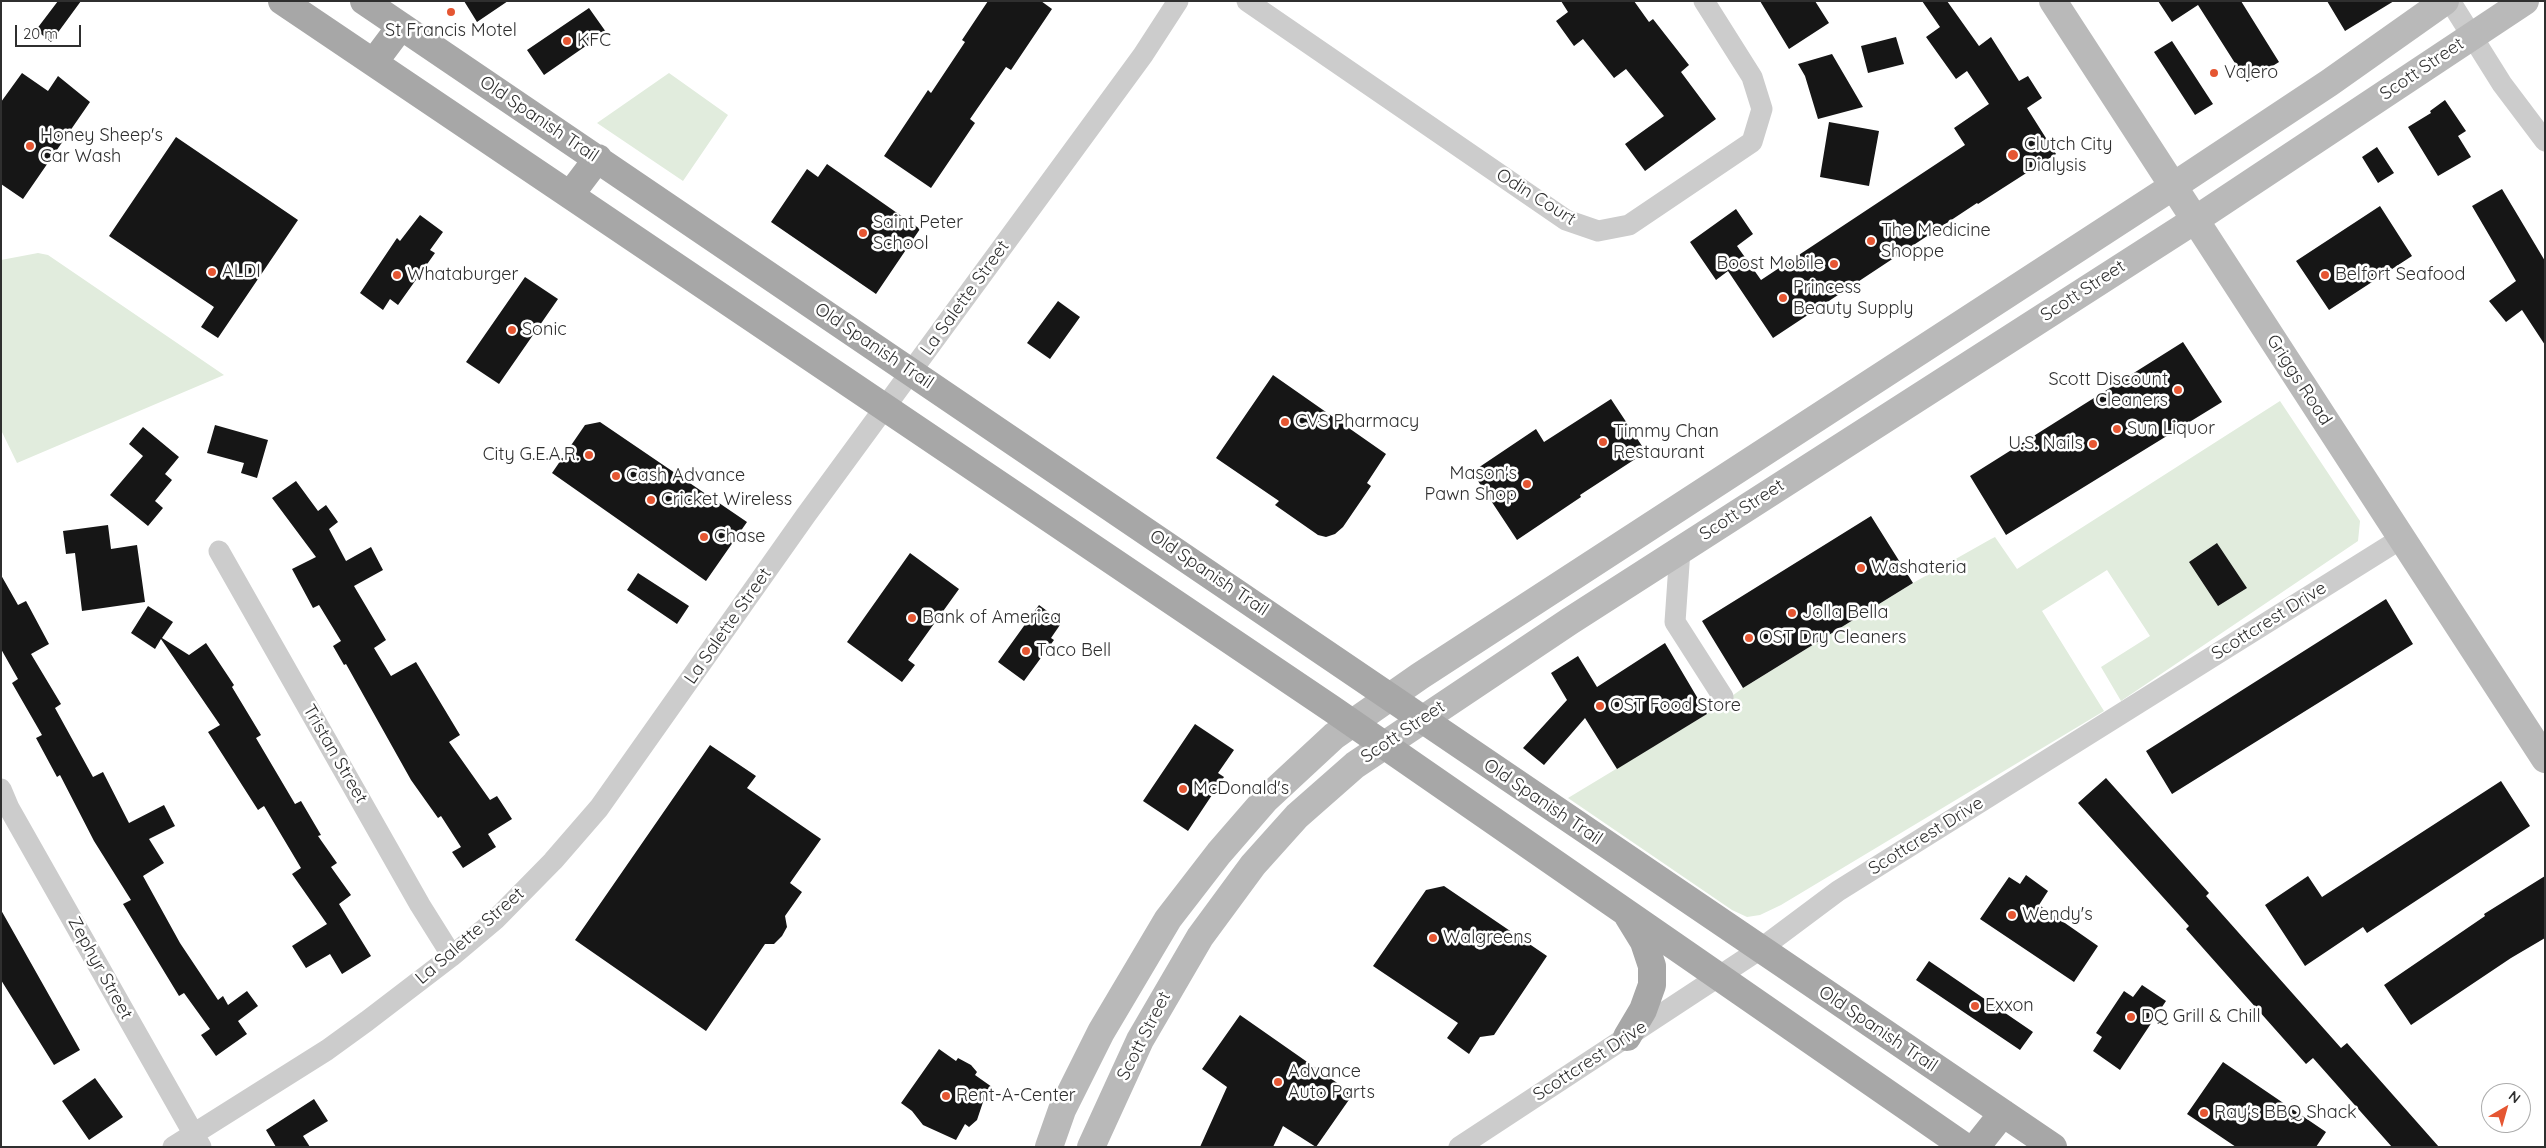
<!DOCTYPE html>
<style>
body{margin:0}
#map{position:relative;width:2546px;height:1148px;overflow:hidden;background:#fff;font-family:Quicksand,sans-serif}
canvas{display:block}
.frame{position:absolute;inset:0;border:2px solid #2f2f2f;pointer-events:none}
.north{position:absolute;left:2481px;top:1083px;width:50px;height:50px;box-sizing:border-box;background:#fff;border:1px solid #acacac;border-radius:50%;rotate:38deg;font-size:14px;font-weight:700;line-height:20px;text-align:center;color:#2f2f2f}
.north::after{content:'';display:block;margin:auto;width:18px;height:22px;background:#e55632;clip-path:polygon(50% 0,100% 100%,50% 72%,0 100%)}
.scale{position:absolute;left:15px;top:25px;width:66px;height:22px;box-sizing:border-box;border:2px solid #2f2f2f;border-top:0;padding-left:6px;font-size:15px;line-height:18px;white-space:nowrap;color:#2f2f2f;-webkit-text-stroke:4px #fff;paint-order:stroke}
</style>
<div id="map">
<canvas width="2546" height="1148"></canvas>
<div class="frame"></div>
<div class="north">N</div>
<div class="scale">20 m</div>
</div>
<script>
const c = document.querySelector('canvas').getContext('2d');
c.lineJoin = 'round';
function paint(path, color) {
  c.fillStyle = color;
  c.fill(path, 'evenodd');
}
function shape(rows) {
  const path = new Path2D();
  for (const r of rows) {
    path.moveTo(r[0], r[1]);
    for (let i = 2; i < r.length; i += 2) path.lineTo(r[i], r[i + 1]);
  }
  return path;
}
function strokePath(path, color, width, dash) {
  c.strokeStyle = color;
  c.lineWidth = width;
  c.lineCap = dash ? 'butt' : 'round';
  c.setLineDash(dash || []);
  c.stroke(path);
}
function write(font, color, halo, rows, align = 'center') {
  c.font = font + ' Quicksand,sans-serif';
  c.lineWidth = 5;
  c.setLineDash([]);
  c.textBaseline = 'middle';
  c.strokeStyle = halo;
  c.fillStyle = color;
  for (const [text, x, y, turn = 0] of rows) {
    c.save();
    c.translate(x, y);
    c.rotate((+turn || 0) * Math.PI / 180);
    c.textAlign = isNaN(turn) ? turn : align;
    if (halo) c.strokeText(text, 0, 0);
    c.fillText(text, 0, 0);
    c.restore();
  }
}
const green = shape([
 [669,73,728,115,683,181,597,123],
 [38,253,48,255,224,375,17,463,1,430,1,260],
 [2280,401,2360,521,2358,541,2121,701,2101,667,2150,636,2107,570,2042,611,2104,711,1781,905,1760,915,1747,917,1732,910,1568,798,1707,714,1743,688,1913,583,1991,539,1995,537,2017,569]
]);
const building = shape([
 [58,1,81,1,51,42,36,30],
 [464,1,508,1,477,22],
 [988,1,1041,1,1052,9,1011,70,1006,67,970,119,975,123,931,188,884,156,928,90,931,93,965,42,962,40],
 [1561,1,1634,1,1649,22,1653,19,1689,65,1681,72,1716,119,1645,171,1625,144,1664,116,1626,69,1614,78,1583,39,1574,46,1556,21,1568,12],
 [1760,1,1815,1,1829,23,1789,49],
 [1922,1,1947,1,1979,46,1991,37,2019,81,2028,76,2042,98,2027,108,2056,154,1978,204,1977,203,1773,338,1728,271,1716,280,1690,242,1736,209,1753,234,1737,246,1761,280,1965,145,1954,128,1989,104,1967,71,1956,79,1926,37,1940,27],
 [2158,1,2241,1,2279,62,2247,82,2198,5,2172,22],
 [2327,1,2394,1,2345,31],
 [589,8,606,32,544,75,527,50],
 [1896,37,1904,64,1868,73,1861,46],
 [2172,41,2213,104,2195,115,2154,52],
 [1832,54,1863,107,1818,119,1805,76,1798,64],
 [22,73,48,91,58,76,90,102,23,199,1,184,1,102],
 [2445,100,2466,131,2458,136,2471,157,2438,176,2408,127,2431,113,2430,111],
 [1829,122,1879,131,1869,186,1820,177],
 [176,137,298,220,218,338,201,327,214,307,109,236],
 [2377,147,2394,173,2378,183,2362,157],
 [827,164,920,229,876,294,771,222,807,169,818,177],
 [2502,189,2545,261,2545,345,2522,310,2506,322,2489,301,2516,281,2472,206],
 [2380,206,2412,256,2329,310,2296,261],
 [420,215,443,232,430,250,435,253,398,305,390,299,383,310,360,293,397,238,400,241],
 [525,277,558,299,499,384,466,362],
 [1058,301,1080,317,1050,359,1027,343],
 [2183,342,2222,402,2006,535,1970,476],
 [1273,375,1386,454,1367,483,1371,486,1343,527,1335,534,1326,537,1318,535,1275,505,1279,501,1216,458],
 [1611,399,1646,452,1580,495,1581,497,1517,540,1472,472,1536,429,1544,442],
 [600,422,747,522,706,581,552,473,585,425],
 [215,425,268,440,257,478,241,473,244,463,207,453],
 [143,427,179,457,165,474,172,480,155,501,163,508,148,526,110,495,143,456,129,444],
 [296,481,318,511,326,505,338,522,329,529,346,561,371,547,383,570,354,586,386,640,374,648,391,676,416,662,460,735,449,742,490,800,497,796,512,819,488,834,496,847,463,868,452,852,461,847,441,816,438,818,411,780,346,664,344,665,333,646,341,641,319,605,313,608,292,569,316,557,272,498],
 [1871,516,1913,583,1743,688,1702,621],
 [108,525,111,549,137,545,145,602,82,611,75,553,66,554,63,531],
 [2217,543,2247,588,2218,606,2189,562],
 [910,553,959,589,908,660,915,665,902,682,847,642],
 [638,573,689,606,677,624,627,590],
 [1,575,18,605,26,601,49,644,31,654,61,704,55,708,93,777,103,772,129,823,164,805,175,826,149,839,164,863,143,876,180,943,218,1000,223,996,228,1005,247,991,258,1006,238,1021,247,1034,216,1056,201,1035,210,1029,184,993,179,996,123,904,131,900,94,841,60,775,57,777,36,738,42,735,12,683,18,679,1,649],
 [2386,599,2413,644,2172,794,2146,751],
 [1039,605,1062,622,1051,638,1054,640,1024,681,998,662],
 [148,606,173,622,162,638,189,655,206,643,234,685,232,687,261,735,256,738,295,804,301,801,321,835,318,836,337,863,331,867,351,895,339,904,371,956,342,974,330,954,306,968,292,946,327,924,292,874,301,868,264,806,258,810,208,732,220,725,161,639,155,649,131,633],
 [1665,643,1707,714,1617,769,1585,718,1544,765,1523,748,1567,700,1551,673,1578,656,1597,687],
 [1195,724,1234,750,1218,773,1224,777,1188,831,1143,801],
 [710,745,756,776,747,788,821,839,790,883,802,892,785,916,787,927,782,936,774,944,765,944,706,1031,575,940],
 [2106,778,2209,893,2206,896,2341,1048,2347,1043,2439,1147,2392,1147,2313,1058,2306,1064,2186,929,2189,926,2078,803],
 [2501,781,2530,826,2367,933,2363,927,2305,966,2265,905,2308,876,2322,897],
 [2026,875,2048,891,2039,905,2098,946,2074,982,1980,919,2009,877,2020,884],
 [2545,876,2545,938,2511,958,2411,1025,2384,985,2485,916,2484,914],
 [1444,886,1547,956,1494,1035,1480,1037,1469,1054,1447,1038,1458,1023,1373,966,1426,890],
 [1,910,80,1050,54,1065,1,980],
 [1929,961,2033,1032,2020,1050,1916,980],
 [2142,985,2166,1001,2120,1070,2093,1051,2102,1037,2096,1033,2124,991,2133,997],
 [1240,1015,1353,1094,1316,1147,1283,1126,1273,1147,1200,1147,1227,1087,1202,1069],
 [939,1049,956,1061,958,1058,971,1065,977,1072,975,1075,992,1087,985,1096,977,1120,969,1127,965,1124,956,1140,923,1125,912,1111,901,1103],
 [2223,1062,2326,1132,2316,1147,2236,1147,2187,1114],
 [95,1078,123,1117,89,1140,62,1101],
 [314,1099,328,1121,303,1136,310,1147,276,1147,266,1130]
]);
const street = shape([
 [1247,1,1566,220,1598,231,1629,225,1752,142,1762,109,1752,77,1704,1],
 [2450,1,2502,84,2545,141],
 [1680,550,1675,622,1723,697],
 [219,551,420,905,452,956],
 [1,789,9,808,201,1147],
 [173,1147,327,1050,367,1021,452,956,496,919,553,861,599,808,806,515,1143,55,1178,1],
 [1459,1147,1759,950,1838,891,2402,538]
]);
const secondary = shape([
 [2053,1,2545,759],
 [1049,1147,1062,1110,1101,1032,1168,919,1219,853,1265,800,1334,736,1420,676,2172,187,2329,83,2445,1],
 [1091,1147,1140,1040,1200,937,1253,865,1297,816,1355,765,1570,621,2195,220,2525,1]
]);
const primary = shape([
 [282,1,1332,709,1965,1147],
 [364,1,2053,1147],
 [374,62,401,26],
 [570,195,598,158],
 [1627,1037,1643,1010,1652,985,1652,966,1644,942,1628,916],
 [1976,1147,2003,1113]
]);
const markers = [
 [451,12,5,"#e55632"],
 [567,41,5,"#e55632"],
 [2214,73,5,"#e55632"],
 [30,146,5,"#e55632"],
 [2013,155,6,"#e55632"],
 [863,233,5,"#e55632"],
 [1871,241,5,"#e55632"],
 [1834,264,5,"#e55632"],
 [212,272,5,"#e55632"],
 [397,275,5,"#e55632"],
 [2325,275,5,"#e55632"],
 [1783,298,5,"#e55632"],
 [512,330,5,"#e55632"],
 [2178,390,5,"#e55632"],
 [1285,422,5,"#e55632"],
 [2117,429,5,"#e55632"],
 [1603,442,5,"#e55632"],
 [2093,444,5,"#e55632"],
 [589,455,5,"#e55632"],
 [616,476,5,"#e55632"],
 [1527,484,5,"#e55632"],
 [651,500,5,"#e55632"],
 [704,537,5,"#e55632"],
 [1861,568,5,"#e55632"],
 [1792,613,5,"#e55632"],
 [912,618,5,"#e55632"],
 [1749,638,5,"#e55632"],
 [1026,651,5,"#e55632"],
 [1600,706,5,"#e55632"],
 [1183,789,5,"#e55632"],
 [2012,915,5,"#e55632"],
 [1433,938,5,"#e55632"],
 [1975,1006,5,"#e55632"],
 [2131,1017,5,"#e55632"],
 [1278,1082,5,"#e55632"],
 [946,1096,5,"#e55632"],
 [2204,1113,5,"#e55632"]
];
const poiNames = [
 ["St Francis Motel",451,31,"center"],
 ["KFC",577,41],
 ["Valero",2224,73],
 ["Honey Sheep's",40,136],
 ["Car Wash",40,157],
 ["Clutch City",2024,145],
 ["Dialysis",2024,166],
 ["Saint Peter",873,223],
 ["School",873,244],
 ["The Medicine",1881,231],
 ["Shoppe",1881,252],
 ["Boost Mobile",1824,264,"right"],
 ["ALDI",222,272],
 ["Whataburger",407,275],
 ["Belfort Seafood",2335,275],
 ["Princess",1793,288],
 ["Beauty Supply",1793,309],
 ["Sonic",522,330],
 ["Scott Discount",2168,380,"right"],
 ["Cleaners",2168,401,"right"],
 ["CVS Pharmacy",1295,422],
 ["Sun Liquor",2127,429],
 ["Timmy Chan",1613,432],
 ["Restaurant",1613,453],
 ["U.S. Nails",2083,444,"right"],
 ["City G.E.A.R.",579,455,"right"],
 ["Mason's",1517,474,"right"],
 ["Pawn Shop",1517,495,"right"],
 ["Cash Advance",626,476],
 ["Cricket Wireless",661,500],
 ["Chase",714,537],
 ["Washateria",1871,568],
 ["Jolla Bella",1802,613],
 ["Bank of America",922,618],
 ["OST Dry Cleaners",1759,638],
 ["Taco Bell",1036,651],
 ["OST Food Store",1610,706],
 ["McDonald's",1193,789],
 ["Wendy's",2022,915],
 ["Walgreens",1443,938],
 ["Exxon",1985,1006],
 ["DQ Grill & Chill",2141,1017],
 ["Advance",1288,1072],
 ["Auto Parts",1288,1093],
 ["Rent-A-Center",956,1096],
 ["Ray's BBQ Shack",2214,1113]
];
const streetNames = [
 ["Scott Street",2422,69,-34],
 ["Old Spanish Trail",539,119,34],
 ["Odin Court",1536,197,32],
 ["Scott Street",2083,291,-33],
 ["La Salette Street",965,298,-54],
 ["Old Spanish Trail",874,346,34],
 ["Griggs Road",2299,380,57],
 ["Scott Street",1742,510,-33],
 ["Old Spanish Trail",1209,573,34],
 ["Scottcrest Drive",2269,621,-32],
 ["La Salette Street",728,626,-55],
 ["Scott Street",1403,732,-34],
 ["Tristan Street",335,754,60],
 ["Old Spanish Trail",1543,802,34],
 ["Scottcrest Drive",1926,836,-32],
 ["La Salette Street",470,936,-41],
 ["Zephyr Street",100,968,61],
 ["Old Spanish Trail",1878,1029,34],
 ["Scott Street",1144,1036,-63],
 ["Scottcrest Drive",1590,1061,-33]
];
paint(green, '#e1ecdd');
paint(building, '#161616');
strokePath(street, '#ccc', 21);
strokePath(secondary, '#b9b9b9', 28);
strokePath(primary, '#a7a7a7', 28);
for (const [x, y, r, color] of markers) {
  const dot = new Path2D();
  dot.arc(x, y, r, 0, 2 * Math.PI);
  c.fillStyle = color;
  c.fill(dot);
  strokePath(dot, '#fff', 2);
}
write('18px', '#2f2f2f', '#fff', poiNames, 'left');
write('18px', '#2f2f2f', '#fff', streetNames);
</script>
